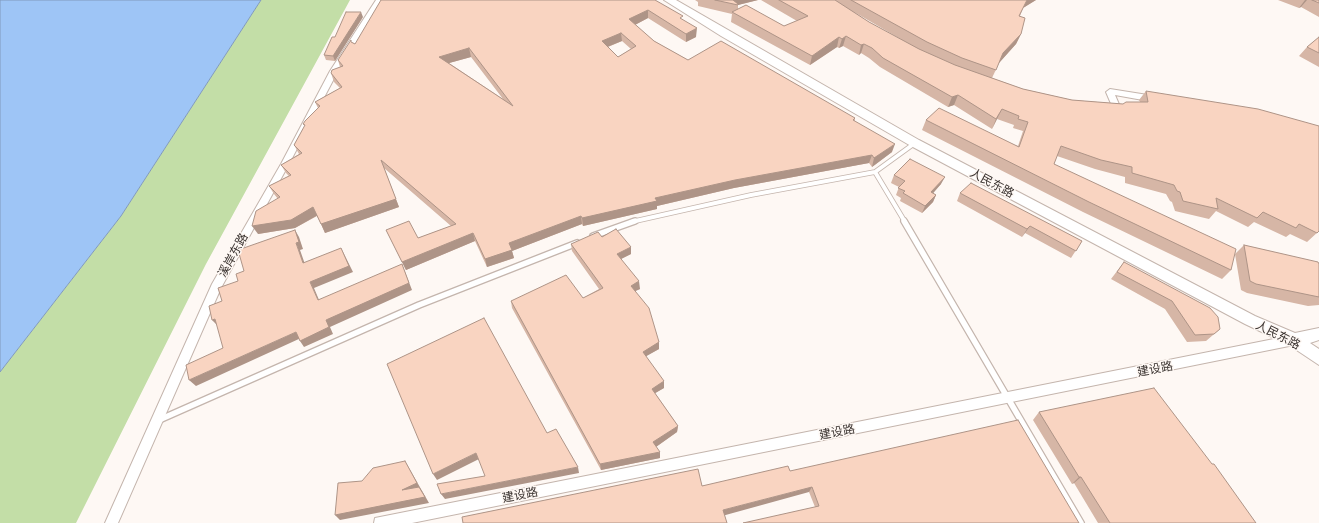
<!DOCTYPE html>
<meta charset="utf-8">
<style>
body{margin:0}
canvas{display:block;background:#fef8f4}
</style>
<canvas width="1319" height="523"></canvas>
<script>
const c = document.querySelector('canvas').getContext('2d');
c.lineJoin = 'round';
function paint(path, color) {
  c.fillStyle = color;
  c.fill(path, 'evenodd');
}
function shape(rows) {
  const path = new Path2D();
  for (const r of rows) {
    path.moveTo(r[0], r[1]);
    for (let i = 2; i < r.length; i += 2) path.lineTo(r[i], r[i + 1]);
  }
  return path;
}
function strokePath(path, color, width, dash) {
  c.strokeStyle = color;
  c.lineWidth = width;
  c.lineCap = dash ? 'butt' : 'round';
  c.setLineDash(dash || []);
  c.stroke(path);
}
function write(font, color, halo, rows, align = 'center') {
  c.font = font + ' Commissioner,"Noto Sans SC",sans-serif';
  c.lineWidth = 3;
  c.setLineDash([]);
  c.textBaseline = 'middle';
  c.strokeStyle = halo;
  c.fillStyle = color;
  for (const [text, x, y, turn = 0] of rows) {
    c.save();
    c.translate(x, y);
    c.rotate((+turn || 0) * Math.PI / 180);
    c.textAlign = isNaN(turn) ? turn : align;
    if (halo) c.strokeText(text, 0, 0);
    c.fillText(text, 0, 0);
    c.restore();
  }
}
const green = shape([
 [261,0,350,0,206,264,76,523,0,523,0,372,121,216]
]);
const water = shape([
 [0,0,261,0,121,216,0,372,0,0]
]);
const laneFar1 = shape([
 [875,172,905,222],
 [631,222,751,195,875,172,915,143]
]);
const lane = shape([
 [904,221,1081,523],
 [593,236,635,221],
 [159,420,419,305,577,243]
]);
const street = shape([
 [376,0,384,0,338,71,289,164,221,288,118,523,105,523,212,284,281,164,330,71,376,0],
 [1110,89,1154,96,1158,99,1154,102,1115,95,1121,109,1117,112,1110,112,1106,109,1112,106,1106,92,1110,89],
 [1294,335,1298,337,1299,340,1298,343,1294,345,412,523,374,523,375,518,380,517,1294,335]
]);
const secondary = shape([
 [664,0,676,0,919,140,1255,316,1295,333,1319,328,1319,340,1310,343,1319,349,1319,365,1289,345,1245,324,911,146,721,36,664,0]
]);
const wall = shape([
 [655,0,683,20,696,37,686,42,648,18,635,25,654,41,688,60,855,118,855,121,892,152,872,167,869,163,734,188,657,206,657,209,583,226,582,224,512,251,514,258,487,267,475,241,406,270,386,230,418,238,451,226,384,168,399,207,325,233,321,224,317,216,295,228,258,234,278,199,274,194,269,186,289,176,286,173,281,165,299,154,294,145,305,126,303,124,318,108,315,102,340,88,334,82,331,73,340,67,338,60,352,42,355,44],
 [622,41,631,49,618,57,608,47],
 [471,57,503,99,449,63],
 [695,0,758,0,738,5,738,9,784,26,797,21,761,0,1036,0,1023,8,1020,16,1021,34,1016,44,999,63,992,78,1023,89,1072,100,1123,104,1140,102,1139,100,1146,91,1319,231,1307,242,1290,234,1286,237,1254,222,1248,227,1216,211,1209,219,1175,211,1172,202,1170,201,1166,194,1125,183,1125,177,1095,169,1057,156,1054,164,1231,270,1222,279,1083,212,922,130,926,120,1018,146,1023,131,1013,128,1014,125,997,119,992,129,954,105,948,107,880,67,869,58,861,53,859,55,843,46,839,48,837,47,810,65,731,22,732,14,698,6,698,2],
 [854,12,904,41,869,22],
 [1278,0,1319,0,1319,17,1301,7,1299,8],
 [363,17,335,61,326,60,324,55,335,37],
 [1319,37,1319,67,1299,56,1307,47],
 [894,175,941,184,933,193,936,195,933,202,922,213,900,201,901,198,896,195,899,187,891,183],
 [960,193,1082,241,1071,258,1025,233,1022,237,957,201],
 [602,237,631,247,631,254,621,259,640,289,635,291,659,342,659,349,646,356,664,388,655,393,678,426,677,432,656,447,660,458,601,470,512,308,511,301,583,298,599,289,572,251,571,244],
 [1244,245,1319,264,1319,305,1308,306,1247,293,1241,290,1235,254],
 [1124,262,1220,329,1206,341,1187,342,1165,309,1111,279],
 [1039,412,1256,523,1098,523,1074,483,1072,484,1033,420],
 [790,471,1079,523,815,507,809,492,702,486]
]);
const shadedWall = shape([
 [730,0,758,0,738,5,737,15,738,5],
 [1027,0,1036,0,1023,8,1015,25],
 [1305,0,1307,0,1301,7,1299,8],
 [648,10,648,18,629,28,629,19],
 [361,12,363,17,335,61,333,56],
 [697,28,696,37,686,42,686,34],
 [621,33,622,41,602,49,602,41],
 [1021,34,1016,44,999,63,992,80,1003,53],
 [846,36,843,46,839,48,842,39],
 [839,37,837,47,810,65,812,56],
 [864,44,861,53,859,55,861,45],
 [469,48,471,57,442,65,439,57],
 [958,95,954,105,948,107,952,97],
 [1002,109,992,129,996,119],
 [895,144,892,152,872,167,874,158],
 [872,155,869,163,734,188,657,206,657,209,583,226,582,218,655,198,735,180],
 [381,160,399,207,325,233,321,224],
 [945,177,941,184,928,199,931,192],
 [936,195,933,202,922,213,925,206],
 [313,207,318,215,295,228,258,234,252,226],
 [581,216,582,224,512,251,514,258,487,267,485,259,509,243],
 [1030,226,1025,233,1022,237,1027,229],
 [295,230,299,237,303,249,300,250,307,270,303,263,296,243],
 [473,233,475,241,406,270,402,262],
 [631,247,631,254,617,261,617,254],
 [341,248,353,272,314,288,322,307,318,300,310,282],
 [402,264,412,290,330,327,333,334,304,347,300,341,326,320],
 [639,281,640,289,631,293,631,286],
 [215,319,218,326,212,320],
 [296,332,301,338,196,386,189,380],
 [659,342,659,349,643,358,643,352],
 [664,381,664,388,652,395,652,389],
 [678,426,677,432,653,449,653,442],
 [660,452,660,458,601,470,600,464],
 [476,453,479,459,437,480,433,474],
 [405,461,429,503,340,520,335,515,402,490],
 [578,467,579,473,445,499,441,494],
 [1079,477,1081,477,1074,483,1072,484],
 [812,487,809,492,722,516,723,510]
]);
const building = shape([
 [381,0,655,0,683,16,680,18,697,28,686,34,648,10,629,19,654,41,688,60,721,41,855,118,853,120,895,144,874,158,872,155,735,180,655,198,657,201,582,218,581,216,509,243,512,250,485,259,473,233,402,262,386,230,409,221,418,238,456,224,381,160,396,199,321,224,313,207,291,220,252,226,256,211,280,197,269,186,291,175,281,165,302,153,294,145,305,125,303,124,305,121,320,106,315,102,342,87,331,73,332,70,343,66,338,60,351,40,351,42,355,44,381,0],
 [621,33,636,46,618,57,602,41,621,33],
 [469,48,513,106,439,57,469,48],
 [715,0,733,0,738,4,738,5,715,0],
 [779,0,835,0,869,22,919,49,955,65,1023,89,1072,100,1123,104,1126,102,1148,102,1146,91,1258,109,1319,126,1319,231,1317,233,1299,224,1296,228,1263,212,1257,218,1216,198,1218,209,1183,201,1180,192,1177,191,1174,185,1132,173,1132,167,1101,160,1061,146,1054,164,1236,249,1231,270,1089,202,926,120,939,108,1019,147,1028,122,1018,119,1019,116,1002,109,996,119,958,95,952,97,883,58,872,48,864,44,861,45,846,36,842,39,839,37,812,56,732,12,746,5,784,26,808,16,779,0],
 [851,0,1027,0,1019,16,1025,18,1021,34,1003,53,996,70,962,58,927,42,851,0],
 [1312,0,1319,0,1319,3,1312,0],
 [346,12,361,12,333,56,324,55,332,37,335,37,346,12],
 [1319,37,1319,53,1307,47,1319,37],
 [910,159,945,177,931,192,936,195,925,206,903,193,905,191,898,188,905,181,894,175,910,159],
 [971,183,1082,241,1076,251,1030,226,1027,229,960,193,971,183],
 [616,229,631,247,617,254,639,281,631,286,649,308,659,342,643,352,664,381,652,389,678,426,653,442,660,452,600,464,511,301,566,275,583,298,603,288,571,244,598,232,602,237,616,229],
 [295,230,299,242,296,243,303,263,341,248,349,266,310,282,318,300,402,264,409,283,326,320,329,327,300,341,296,332,189,380,186,365,223,348,215,319,212,320,209,306,222,301,218,288,238,281,236,274,244,271,238,250,295,230],
 [1244,245,1318,262,1319,264,1319,297,1256,284,1250,281,1244,245],
 [1124,262,1210,308,1218,317,1220,329,1214,334,1195,335,1172,301,1117,272,1124,262],
 [484,318,547,433,556,429,578,467,441,494,437,484,485,476,476,453,433,474,387,364,484,318],
 [1154,388,1212,464,1214,464,1256,523,1110,523,1081,477,1079,477,1039,412,1154,388],
 [1018,420,1079,523,743,523,819,506,812,487,723,510,727,523,463,523,462,517,698,469,702,486,788,466,790,471,1018,420],
 [405,461,417,483,402,490,419,487,425,497,335,515,338,483,362,481,373,468,405,461]
]);
const streetNames = [
 ["人民东路",992,183,28],
 ["溪岸东路",233,255,-61],
 ["人民东路",1278,335,27],
 ["建设路",1155,369,-11],
 ["建设路",837,432,-11],
 ["建设路",520,495,-11]
];
paint(green, '#c3dea7');
paint(water, '#9ec5f6');
strokePath(water, '#809abb', 1);
strokePath(laneFar1, '#c4b5ad', 5.5);
strokePath(lane, '#c4b5ad', 8);
strokePath(street, '#c4b5ad', 2);
strokePath(secondary, '#c4b5ad', 2);
strokePath(laneFar1, '#fff', 4);
strokePath(lane, '#fff', 5.5);
paint(street, '#fff');
paint(secondary, '#fff');
paint(wall, '#d6b6a6');
paint(shadedWall, '#ae9487');
paint(building, '#f9d4c1');
strokePath(building, '#ae9487', 1);
write('12px', '#3b3431', '#fef8f4', streetNames);
</script>
